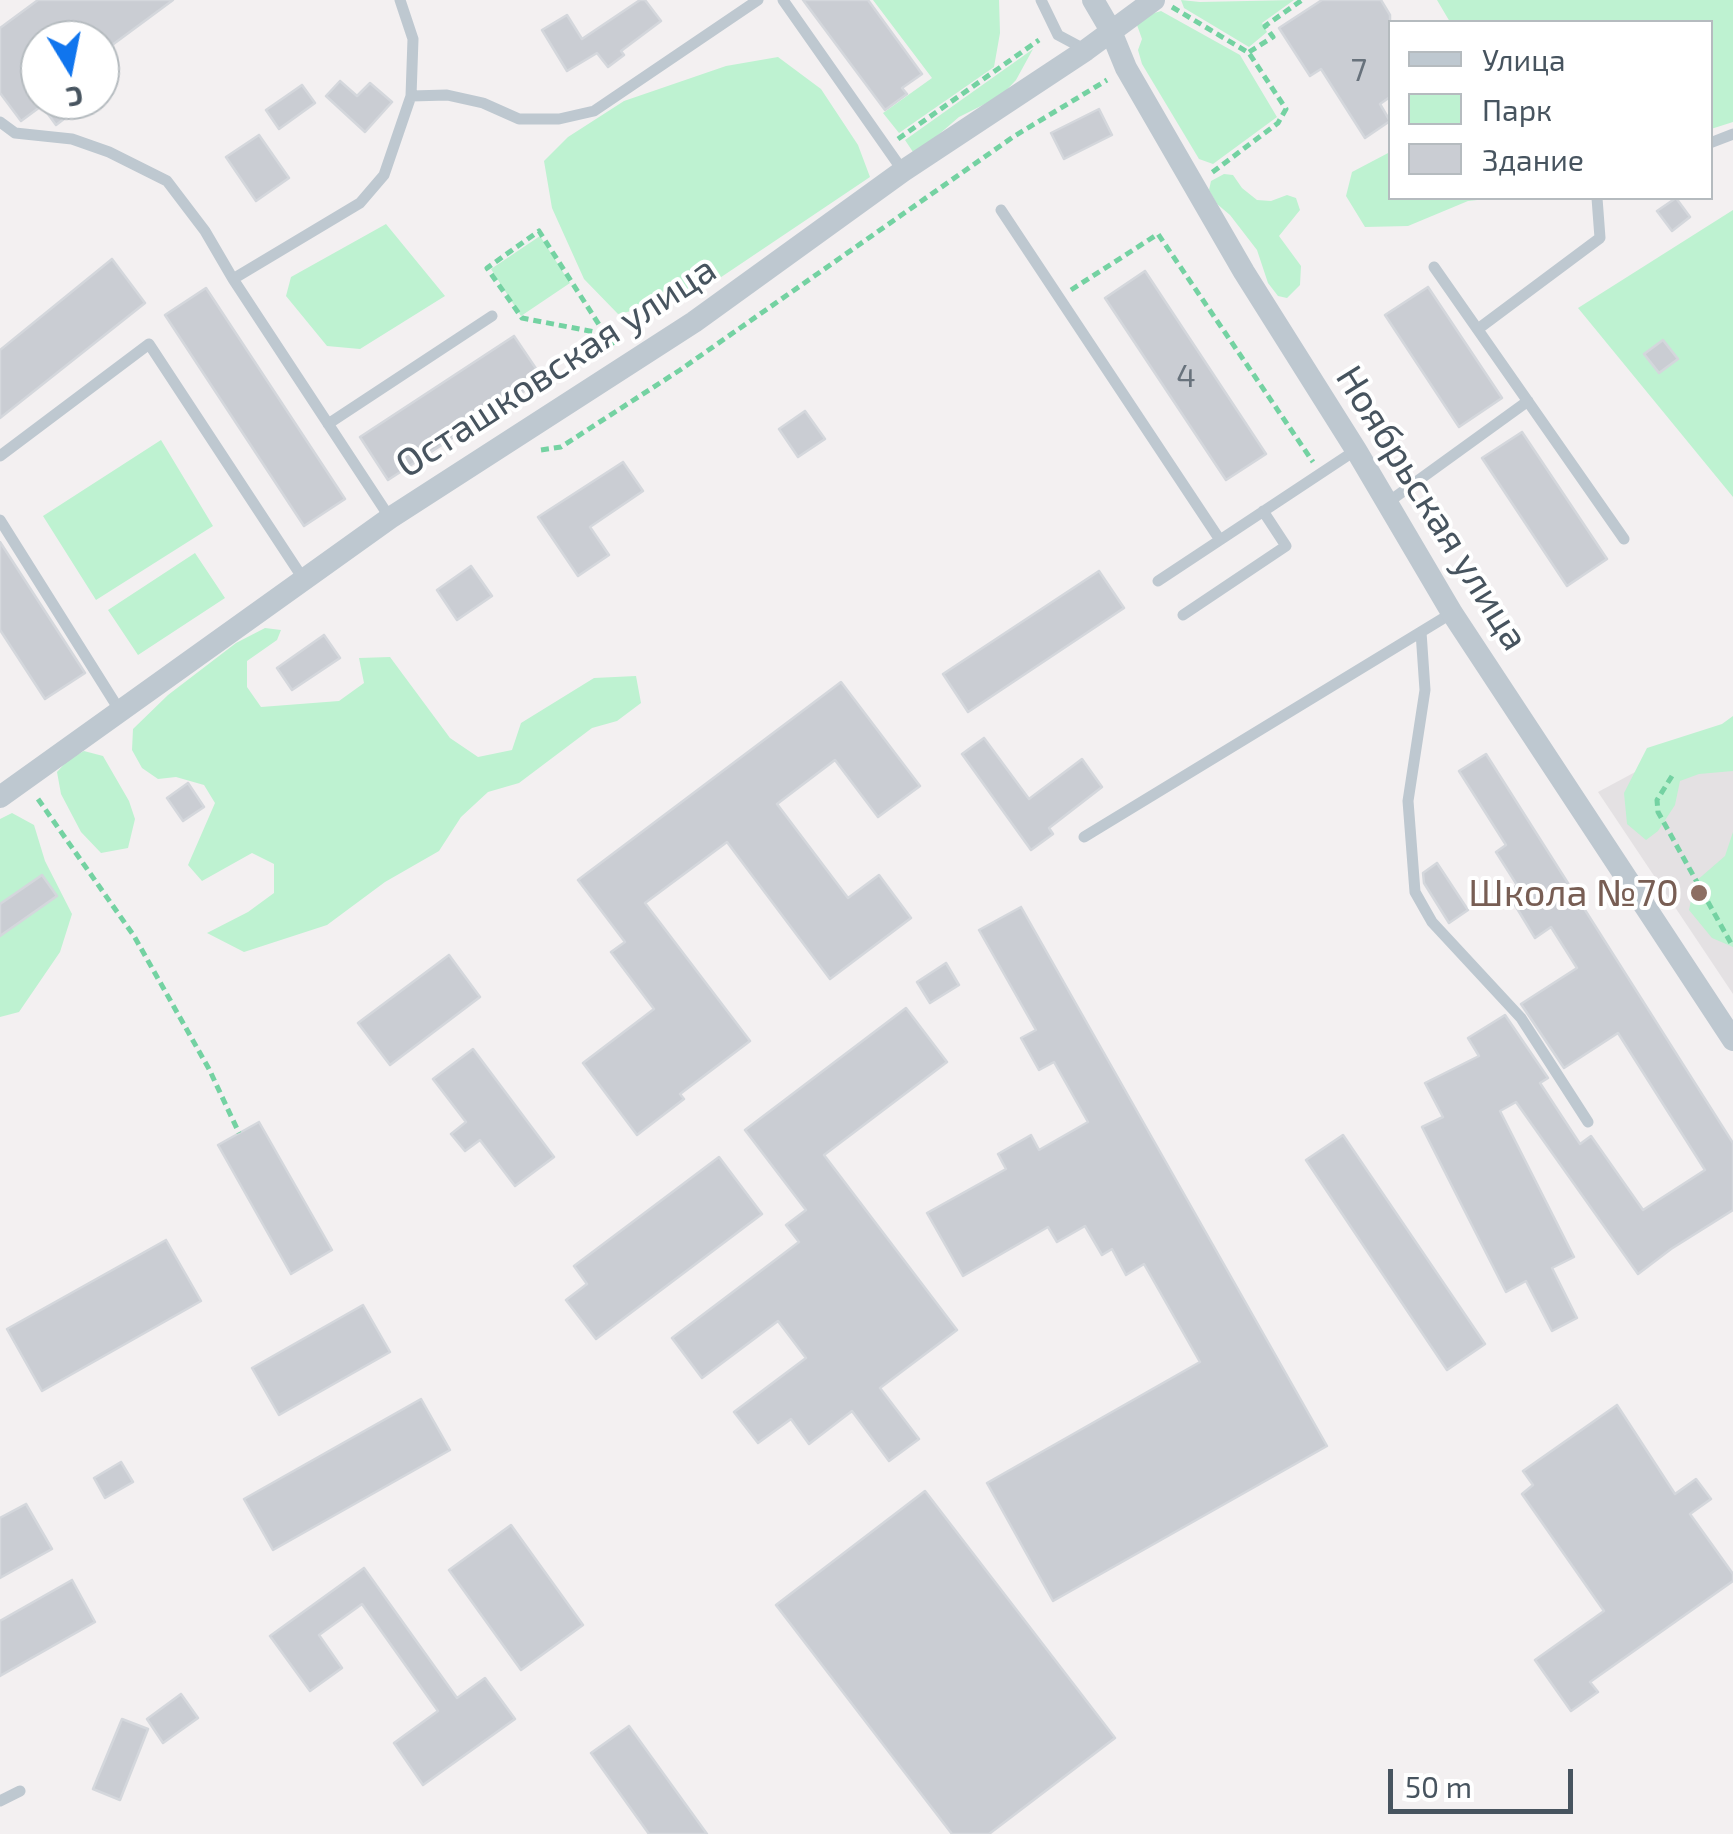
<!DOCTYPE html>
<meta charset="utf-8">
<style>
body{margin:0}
#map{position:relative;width:1733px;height:1834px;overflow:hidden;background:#f3f0f1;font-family:"Exo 2",sans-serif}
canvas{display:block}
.legend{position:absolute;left:1388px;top:20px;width:325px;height:180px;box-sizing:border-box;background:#fff;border:2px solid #b5bbbf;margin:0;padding:12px 18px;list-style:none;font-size:30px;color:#47545f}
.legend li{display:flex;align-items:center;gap:20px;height:50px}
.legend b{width:50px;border:2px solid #b5bbbf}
.north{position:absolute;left:20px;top:20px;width:100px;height:100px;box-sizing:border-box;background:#fff;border:2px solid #b5bbbf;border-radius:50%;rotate:170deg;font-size:28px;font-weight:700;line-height:40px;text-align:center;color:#47545f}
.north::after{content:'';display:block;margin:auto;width:35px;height:45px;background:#1075ee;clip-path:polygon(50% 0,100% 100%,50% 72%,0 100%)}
.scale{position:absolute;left:1388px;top:1769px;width:185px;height:45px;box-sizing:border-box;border:5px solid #47545f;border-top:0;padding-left:12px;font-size:30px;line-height:35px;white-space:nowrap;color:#47545f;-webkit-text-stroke:8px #fff;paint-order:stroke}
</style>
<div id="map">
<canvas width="1733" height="1834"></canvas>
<ul class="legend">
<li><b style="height:12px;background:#bec8d0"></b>Улица</li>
<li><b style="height:28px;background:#bef2d1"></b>Парк</li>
<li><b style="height:28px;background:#cacdd3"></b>Здание</li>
</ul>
<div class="north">С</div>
<div class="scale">50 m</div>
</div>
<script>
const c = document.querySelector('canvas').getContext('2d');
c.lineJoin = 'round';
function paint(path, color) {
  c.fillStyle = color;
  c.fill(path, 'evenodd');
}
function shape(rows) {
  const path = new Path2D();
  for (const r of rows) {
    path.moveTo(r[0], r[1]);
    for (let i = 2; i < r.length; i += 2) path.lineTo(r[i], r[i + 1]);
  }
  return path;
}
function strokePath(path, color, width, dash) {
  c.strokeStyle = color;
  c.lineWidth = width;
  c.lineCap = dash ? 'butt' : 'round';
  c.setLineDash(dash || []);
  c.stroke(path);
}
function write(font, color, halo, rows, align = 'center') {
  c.font = font + ' "Exo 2",sans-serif';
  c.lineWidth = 8;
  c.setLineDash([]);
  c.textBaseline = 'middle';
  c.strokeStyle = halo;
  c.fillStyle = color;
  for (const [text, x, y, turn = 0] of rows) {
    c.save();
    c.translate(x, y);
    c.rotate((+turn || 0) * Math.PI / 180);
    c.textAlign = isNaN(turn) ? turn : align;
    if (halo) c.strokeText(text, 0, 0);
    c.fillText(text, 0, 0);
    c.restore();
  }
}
const education = shape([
 [1733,742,1733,994,1598,792,1678,749]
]);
const green = shape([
 [873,0,999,0,1000,33,994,67,899,133,883,113,932,78],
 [1181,0,1200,2,1294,0,1262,23,1267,32,1249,47,1184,8],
 [1437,0,1733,0,1733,122,1711,129,1710,22,1450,22],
 [1161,11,1240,55,1277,117,1213,164,1199,159,1142,64,1138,50,1142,39,1137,25,1151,14],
 [1033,49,1016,80,1001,96,959,117,915,155,905,140],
 [778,57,821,89,858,145,870,177,690,298,618,314,584,279,552,208,544,161,568,137,624,101,726,66],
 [1390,152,1390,198,1496,198,1468,201,1408,226,1365,227,1346,196,1352,172],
 [1224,174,1233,175,1242,188,1257,200,1271,201,1287,195,1296,198,1300,210,1279,236,1301,266,1300,285,1287,298,1278,296,1268,283,1257,250,1230,215,1217,204,1209,190,1211,181],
 [1733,210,1733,497,1578,308],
 [386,224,445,296,360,349,327,346,286,296,291,277],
 [540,236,570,283,521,316,491,269],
 [161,440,213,526,96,600,43,516],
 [195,553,225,598,138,655,108,610],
 [265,628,281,630,277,640,247,661,247,687,261,707,339,701,364,683,359,658,390,657,450,738,478,757,512,750,521,723,594,678,636,676,641,703,617,721,592,728,519,783,488,792,461,817,439,851,385,882,327,925,244,952,207,933,248,912,274,893,274,864,252,853,202,881,188,865,215,803,204,785,176,777,158,779,142,768,132,750,133,729,168,695,236,643],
 [1733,716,1733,771,1699,774,1680,781,1675,805,1658,831,1646,840,1627,824,1624,793,1647,748,1722,724],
 [84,751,103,756,129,801,135,819,128,848,101,853,81,832,61,794,57,772,69,759],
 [12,813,34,825,45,861,72,914,60,952,19,1012,0,1017,0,819],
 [1733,832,1733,947,1712,938,1689,910,1695,882,1725,856]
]);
const building = shape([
 [38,0,173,0,100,54,100,40,40,40,40,100,89,100,56,125,40,103,40,107,21,121,0,93,0,28,38,0],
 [640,0,645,0,661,21,621,51,624,55,608,67,597,53,567,71,542,30,567,15,582,39,640,0],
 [803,0,868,0,922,74,902,88,907,94,885,110,803,0],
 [1322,0,1381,0,1390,15,1390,97,1380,104,1390,121,1365,138,1321,69,1310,76,1279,28,1322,0],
 [340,81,357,96,370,83,392,102,365,132,326,96,340,81],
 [302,85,315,103,279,129,266,110,302,85],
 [1099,109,1112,135,1064,159,1051,133,1099,109],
 [259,135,289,178,256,201,226,157,259,135],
 [1676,198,1690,217,1672,231,1657,211,1676,198],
 [112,259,145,303,0,418,0,350,112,259],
 [1145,271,1266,454,1226,480,1105,298,1145,271],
 [1428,287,1502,398,1459,427,1385,315,1428,287],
 [206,288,345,499,304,526,165,315,206,288],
 [514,336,543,379,388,480,360,437,514,336],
 [1663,340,1678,359,1659,373,1644,354,1663,340],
 [805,411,825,439,798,457,779,429,805,411],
 [1522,432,1607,559,1567,586,1482,458,1522,432],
 [623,462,643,491,590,527,609,555,578,576,538,517,623,462],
 [0,542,85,673,45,699,0,630,0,542],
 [471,566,492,596,457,620,437,590,471,566],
 [1099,571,1124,608,968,712,943,674,1099,571],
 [324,635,340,658,292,690,277,668,324,635],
 [841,682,920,786,878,817,835,760,777,804,848,898,879,875,911,918,830,979,727,842,645,903,750,1041,680,1094,684,1099,637,1135,583,1063,654,1009,611,952,625,942,578,880,841,682],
 [984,738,1029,799,1082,759,1102,787,1049,828,1053,834,1031,850,962,754,984,738],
 [1486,754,1733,1143,1733,1210,1671,1249,1638,1274,1516,1102,1500,1111,1574,1257,1552,1268,1577,1318,1552,1331,1526,1281,1506,1292,1422,1127,1443,1117,1425,1083,1479,1056,1468,1038,1505,1015,1548,1078,1540,1083,1580,1144,1591,1136,1643,1210,1705,1170,1618,1033,1564,1068,1521,1004,1577,968,1551,927,1535,938,1507,892,1517,885,1496,852,1506,845,1459,771,1486,754],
 [188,783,204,807,183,821,167,798,188,783],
 [1437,863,1468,910,1449,923,1424,883,1423,873,1437,863],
 [42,875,57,896,0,936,0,904,42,875],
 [1021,907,1327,1446,1053,1601,987,1483,1200,1362,1144,1264,1126,1275,1112,1249,1102,1255,1085,1226,1057,1242,1048,1227,963,1276,927,1213,1006,1169,998,1154,1031,1135,1039,1150,1088,1122,1054,1062,1039,1070,1021,1038,1036,1030,979,930,1021,907],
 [449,955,480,997,390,1065,358,1023,449,955],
 [946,963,959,985,930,1003,917,982,946,963],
 [906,1008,947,1062,824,1155,957,1330,880,1388,919,1439,889,1461,852,1411,809,1444,791,1419,758,1443,734,1412,806,1358,778,1321,702,1378,672,1338,799,1242,786,1225,806,1210,745,1130,906,1008],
 [473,1049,554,1157,515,1186,480,1140,465,1151,451,1134,466,1122,433,1079,473,1049],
 [259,1122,332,1250,291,1274,218,1145,259,1122],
 [1343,1135,1485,1344,1447,1370,1306,1160,1343,1135],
 [719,1157,762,1214,596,1339,566,1300,587,1284,574,1266,719,1157],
 [166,1240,201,1301,42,1391,7,1329,166,1240],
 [363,1305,390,1352,279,1415,252,1368,363,1305],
 [421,1399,450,1450,273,1550,244,1499,421,1399],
 [1617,1405,1675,1494,1696,1479,1711,1499,1690,1514,1733,1574,1733,1581,1590,1682,1598,1692,1571,1711,1535,1660,1604,1611,1522,1494,1533,1485,1523,1471,1617,1405],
 [121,1462,133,1482,105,1498,94,1478,121,1462],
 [925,1491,1115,1738,989,1834,952,1834,776,1605,925,1491],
 [26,1504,52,1549,0,1578,0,1518,26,1504],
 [511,1525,583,1625,521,1670,449,1570,511,1525],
 [364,1568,457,1698,485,1678,515,1719,423,1785,394,1743,438,1711,362,1604,319,1635,342,1668,310,1691,270,1636,364,1568],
 [72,1580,95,1622,0,1676,0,1621,72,1580],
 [181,1694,198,1718,163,1743,147,1719,181,1694],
 [122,1719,148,1729,120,1800,93,1789,122,1719],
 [629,1726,707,1834,649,1834,591,1753,629,1726]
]);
const path = shape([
 [1172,7,1249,53,1286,109,1278,123,1210,174],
 [1249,52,1273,37,1265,26,1302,0],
 [898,139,1039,40],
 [1071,290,1158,234,1313,462],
 [605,334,522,318,487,268,539,231,605,334,613,346],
 [541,450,561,447,680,370,1013,137,1107,80],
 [1672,776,1657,800,1658,812,1733,947],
 [38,799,134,936,209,1069,239,1133]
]);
const lane = shape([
 [783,0,903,171],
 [1041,0,1058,35,1086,50],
 [411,96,447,95,483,103,519,119,559,119,594,111,758,0],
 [0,122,15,133,72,139,109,152,167,181,205,231,233,279,360,203,384,175,411,96,413,39,400,0],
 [1710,143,1733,134],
 [1001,210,1220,540,1356,450],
 [1434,267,1624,539],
 [233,279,390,518],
 [1478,329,1600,238,1597,198],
 [328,424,492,316],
 [0,456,149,344,304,580],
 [1387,503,1528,401],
 [0,520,120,711],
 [1158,581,1220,540],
 [1183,615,1286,546,1263,511],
 [1421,632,1425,690,1408,801,1415,892,1432,922,1521,1018,1588,1122],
 [1084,837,1452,613],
 [0,1801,20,1791]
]);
const street = shape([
 [1093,0,1110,29,1126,68,1244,272,1356,450,1452,613,1733,1040],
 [0,797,390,518,694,322,903,171,1086,50,1154,0]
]);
const markers = [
 [1699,893,10,"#8d6e63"]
];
const numberNames = [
 ["7",1359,70],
 ["4",1186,376]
];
const streetNames = [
 ["Осташковская улица",556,367,-33],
 ["Ноябрьская улица",1432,508,58]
];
const educationNames = [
 ["Школа №70",1679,893]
];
paint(education, '#e4e1e3');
paint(green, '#bef2d1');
paint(building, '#cacdd3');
strokePath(building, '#d4d7dc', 2.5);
strokePath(path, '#74d2a2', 5, [8, 5]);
strokePath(lane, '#bec8d0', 11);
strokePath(street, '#bec8d0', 22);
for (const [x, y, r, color] of markers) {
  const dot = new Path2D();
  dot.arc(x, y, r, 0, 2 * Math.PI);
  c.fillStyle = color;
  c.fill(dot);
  strokePath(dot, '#fff', 4);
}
write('32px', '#68727c', null, numberNames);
write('38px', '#47545f', '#fff', streetNames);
write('38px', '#785e54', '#fff', educationNames, 'right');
</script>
